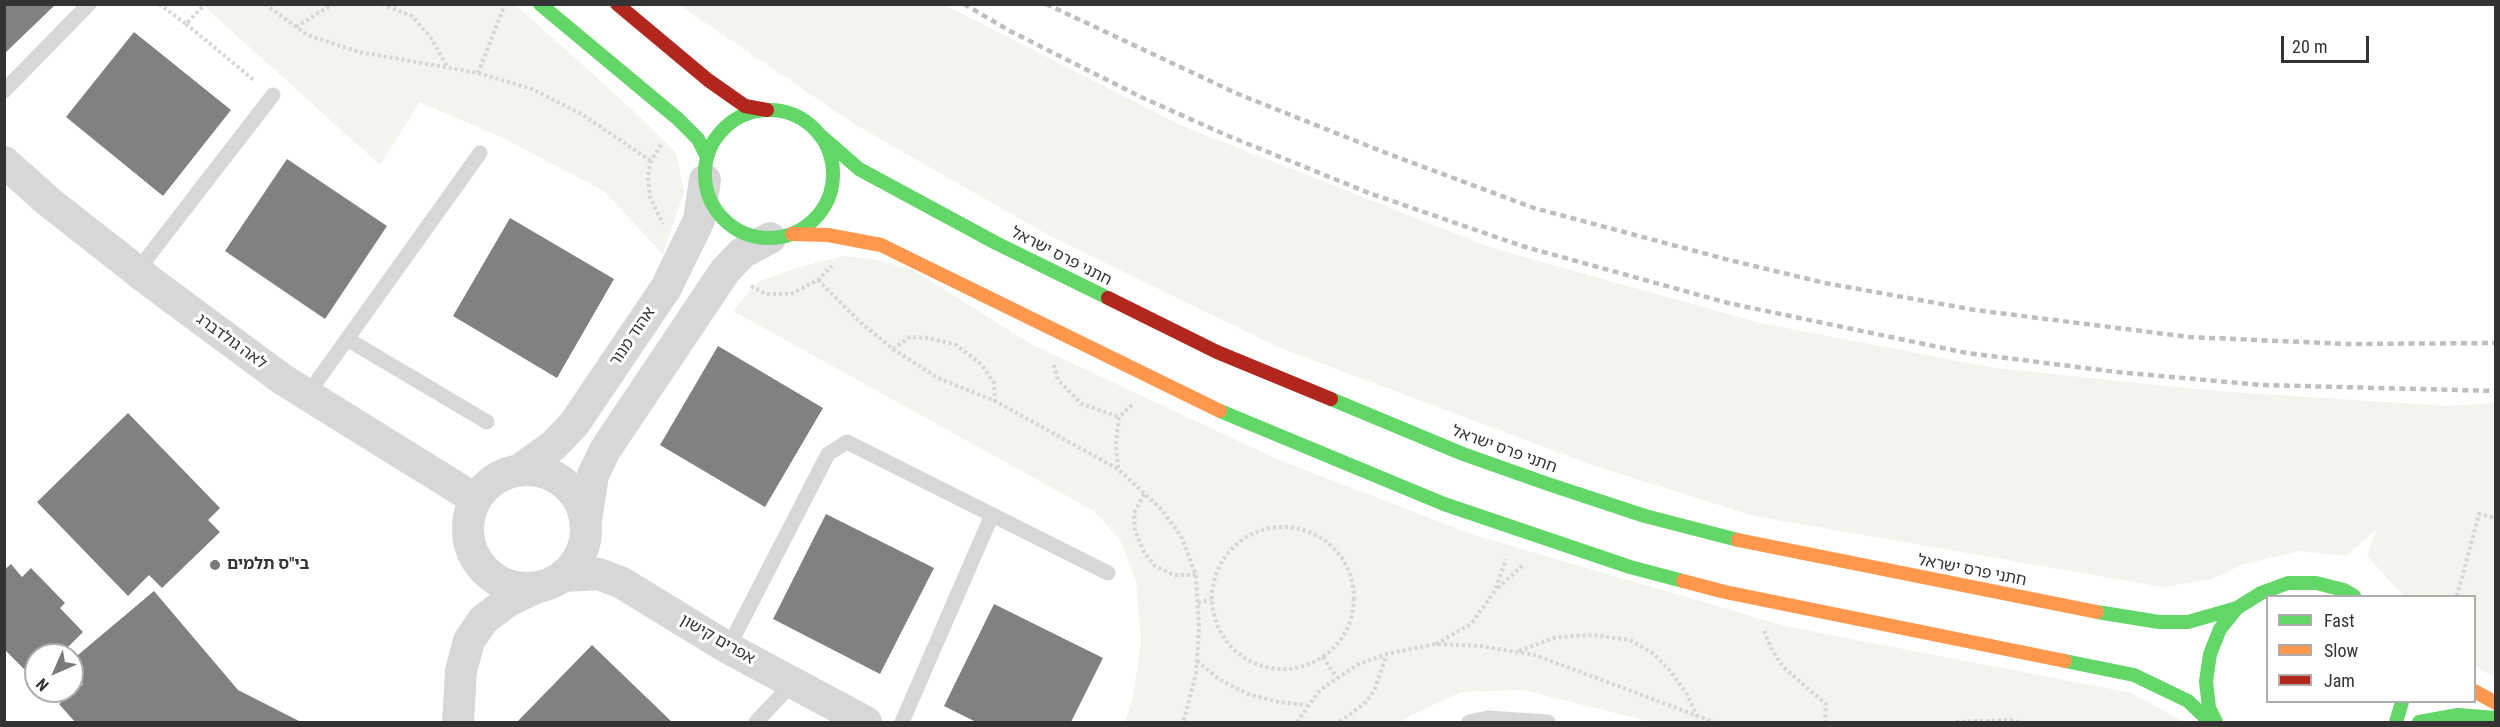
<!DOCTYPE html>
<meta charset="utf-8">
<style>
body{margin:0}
#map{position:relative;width:2500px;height:727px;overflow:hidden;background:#fff;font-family:"Roboto Condensed",sans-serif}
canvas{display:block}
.frame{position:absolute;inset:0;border:6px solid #333;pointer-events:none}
.legend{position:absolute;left:2266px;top:595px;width:210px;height:108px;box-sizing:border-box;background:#fff;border:2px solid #adadad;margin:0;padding:8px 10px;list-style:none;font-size:18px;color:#333}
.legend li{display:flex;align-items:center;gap:12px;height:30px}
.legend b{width:30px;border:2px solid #adadad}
.north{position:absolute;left:24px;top:643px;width:60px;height:60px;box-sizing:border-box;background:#fff;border:2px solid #adadad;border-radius:50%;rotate:225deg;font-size:16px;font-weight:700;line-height:24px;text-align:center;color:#333}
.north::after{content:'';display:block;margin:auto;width:21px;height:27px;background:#7a7a7a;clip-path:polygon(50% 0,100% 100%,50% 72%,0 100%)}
.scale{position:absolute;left:2281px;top:36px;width:88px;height:27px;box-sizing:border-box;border:3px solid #333;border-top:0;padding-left:8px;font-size:18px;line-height:21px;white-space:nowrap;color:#333;-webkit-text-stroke:4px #fff;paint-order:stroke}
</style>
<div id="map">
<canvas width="2500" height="727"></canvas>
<div class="frame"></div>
<ul class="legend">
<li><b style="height:8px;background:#63d668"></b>Fast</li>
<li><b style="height:8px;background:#ff974d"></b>Slow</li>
<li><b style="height:8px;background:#b3261e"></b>Jam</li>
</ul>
<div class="north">N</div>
<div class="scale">20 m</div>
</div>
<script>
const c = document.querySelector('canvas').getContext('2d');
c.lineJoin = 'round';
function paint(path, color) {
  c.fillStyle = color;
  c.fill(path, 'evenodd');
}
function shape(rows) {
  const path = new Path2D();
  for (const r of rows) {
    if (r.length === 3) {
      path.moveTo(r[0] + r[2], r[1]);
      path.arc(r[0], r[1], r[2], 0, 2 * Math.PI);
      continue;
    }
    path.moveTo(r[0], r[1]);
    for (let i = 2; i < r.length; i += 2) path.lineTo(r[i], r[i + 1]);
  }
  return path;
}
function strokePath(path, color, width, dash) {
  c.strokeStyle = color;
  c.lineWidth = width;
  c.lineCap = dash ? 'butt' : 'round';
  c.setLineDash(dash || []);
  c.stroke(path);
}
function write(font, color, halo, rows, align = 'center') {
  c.font = font + ' "Roboto Condensed","Noto Sans Hebrew",sans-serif';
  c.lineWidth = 6;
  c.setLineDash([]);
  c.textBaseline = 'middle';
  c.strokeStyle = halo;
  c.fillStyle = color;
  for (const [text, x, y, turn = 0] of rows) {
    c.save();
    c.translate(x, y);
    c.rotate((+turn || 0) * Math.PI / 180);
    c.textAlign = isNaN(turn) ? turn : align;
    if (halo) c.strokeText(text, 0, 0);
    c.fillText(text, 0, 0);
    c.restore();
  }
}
const green = shape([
 [203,5,516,5,639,116,676,153,684,192,663,254,604,191,503,138,420,102,380,165],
 [679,5,945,5,1180,125,1492,248,1760,323,1995,368,2216,391,2446,406,2495,403,2495,677,2475,667,2474,596,2404,596,2367,556,2376,530,2346,556,2300,551,2244,564,2212,579,2163,587,1754,516,1592,465,1278,347,1050,236,856,125],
 [842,256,873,259,913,270,1031,344,1279,460,1474,535,1789,627,2132,693,2184,722,1652,722,1522,690,1461,692,1407,717,1401,722,1125,722,1133,698,1141,643,1136,581,1120,540,1094,511,733,311,758,282,799,267]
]);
const building = shape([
 [4,4,56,4,4,54],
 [134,32,231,110,163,196,66,117],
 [287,159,387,226,325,319,225,251],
 [510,218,614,279,557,378,453,316],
 [718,346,823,408,765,507,660,445],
 [128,413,220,508,208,520,220,532,162,588,149,575,128,596,37,502],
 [826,514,934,568,880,674,773,619],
 [11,564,22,577,31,568,65,603,60,608,83,632,62,653,64,655,36,655,36,681,4,649,4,570],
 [154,591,238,690,301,722,75,722,59,704,83,684,72,668,72,660],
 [994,604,1103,658,1071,722,976,722,944,706],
 [592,645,672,722,517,722]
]);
const path = shape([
 [159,4,186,24,205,4],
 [265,4,307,35,359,52,478,73,532,89,583,115,651,161],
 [382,4,412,16,431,38,448,68],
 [186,24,255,81],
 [296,27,331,5,337,4],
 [478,73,505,4],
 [661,145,651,161,648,176,650,197,663,224],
 [818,280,861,323,893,349,938,378,995,401,1118,469,1161,509,1181,536,1196,575,1199,629,1196,674,1183,722],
 [751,286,766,294,791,294,818,280,832,266],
 [893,349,910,337,929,338,956,345,981,364,994,383,995,401],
 [1054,365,1058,380,1082,404,1119,417],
 [1118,468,1116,442,1119,417,1133,404],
 [1144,494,1134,513,1135,531,1144,552,1155,566,1174,575,1196,575],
 [1283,598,71],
 [1498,588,1523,565],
 [2457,596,2479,514,2496,518],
 [1198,603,1211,599],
 [1764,631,1771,648,1783,667,1826,704,1825,722],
 [1436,644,1471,624,1495,591,1506,559],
 [1519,651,1557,637,1594,635,1630,640,1654,654,1671,672,1687,694,1697,716],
 [1323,657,1337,678],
 [1197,661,1220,680,1248,694,1278,702,1307,705],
 [1297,722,1320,690,1357,665,1387,654,1435,644,1481,646,1535,655,1714,722],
 [1340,722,1366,702,1374,691,1387,654],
 [1956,722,2010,720,2018,722]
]);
const lane = shape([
 [4,91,89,4],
 [137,271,273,95],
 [347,339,487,422],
 [307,395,480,153],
 [728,648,828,454,847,442,1108,573],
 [756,722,793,683],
 [902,722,992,515],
 [1469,722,1488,718,1548,722]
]);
const street = shape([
 [4,162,49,202,151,282,282,379,475,499],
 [521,469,554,445,574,424,666,288,699,220,705,180],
 [527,529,59],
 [586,520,593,475,605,450,725,271,742,253,770,238],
 [565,576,599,574,622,583,728,648,866,722],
 [458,722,461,671,469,641,483,620,508,601,533,589]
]);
const fast = shape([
 [540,4,678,119,698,139,707,157],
 [769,174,64],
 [819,134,859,169,996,243,1108,298],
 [1331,399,1463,454,1548,484,1645,516,1738,540],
 [1220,411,1444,504,1630,567,1683,581],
 [2097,612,2159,622,2188,622,2237,608],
 [2065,661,2134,675,2188,701,2210,722],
 [2216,722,2209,708,2206,681,2210,654,2220,629,2237,608,2261,593,2288,583,2316,583,2344,590,2354,596],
 [2396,722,2402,702],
 [2419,722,2458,715,2496,718]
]);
const slow = shape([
 [792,234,828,235,881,245,1220,411],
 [1738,540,2097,612],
 [1683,581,1725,592,2065,661],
 [2474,691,2496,703]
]);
const jam = shape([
 [617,4,708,80,745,106,767,110],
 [1108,298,1217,352,1331,399]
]);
const rail = shape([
 [964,4,1010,31,1141,97,1226,135,1369,193,1522,246,1728,303,1967,353,2117,372,2261,385,2496,391],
 [1046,4,1238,94,1386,153,1534,208,1729,260,1825,283,1975,310,2189,337,2348,344,2496,343]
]);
const markers = [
 [215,565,6,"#7a7a7a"]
];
const streetNames = [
 ["חתני פרס ישראל",1061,257,27],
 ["אהוד מנור",633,337,-56],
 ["לאה גולדברג",231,342,36],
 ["חתני פרס ישראל",1504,450,20],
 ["חתני פרס ישראל",1972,571,11],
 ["אפרים קישון",717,640,30]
];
const poiNames = [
 ["בי\"ס תלמים",227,565]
];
paint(green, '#f1f5ed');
paint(building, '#818181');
strokePath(path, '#d6d6d6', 4, [3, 3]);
strokePath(lane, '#d7d7d7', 15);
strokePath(street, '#d7d7d7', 32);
strokePath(fast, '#63d668', 14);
strokePath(slow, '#ff974d', 14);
strokePath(jam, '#b3261e', 14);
strokePath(rail, '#bebebe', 4.5, [6, 4.5]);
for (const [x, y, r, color] of markers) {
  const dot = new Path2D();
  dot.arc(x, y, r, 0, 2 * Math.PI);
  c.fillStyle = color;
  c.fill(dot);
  strokePath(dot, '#fff', 2);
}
write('16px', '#333', '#fff', streetNames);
write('bold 16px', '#333', '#fff', poiNames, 'left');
</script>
